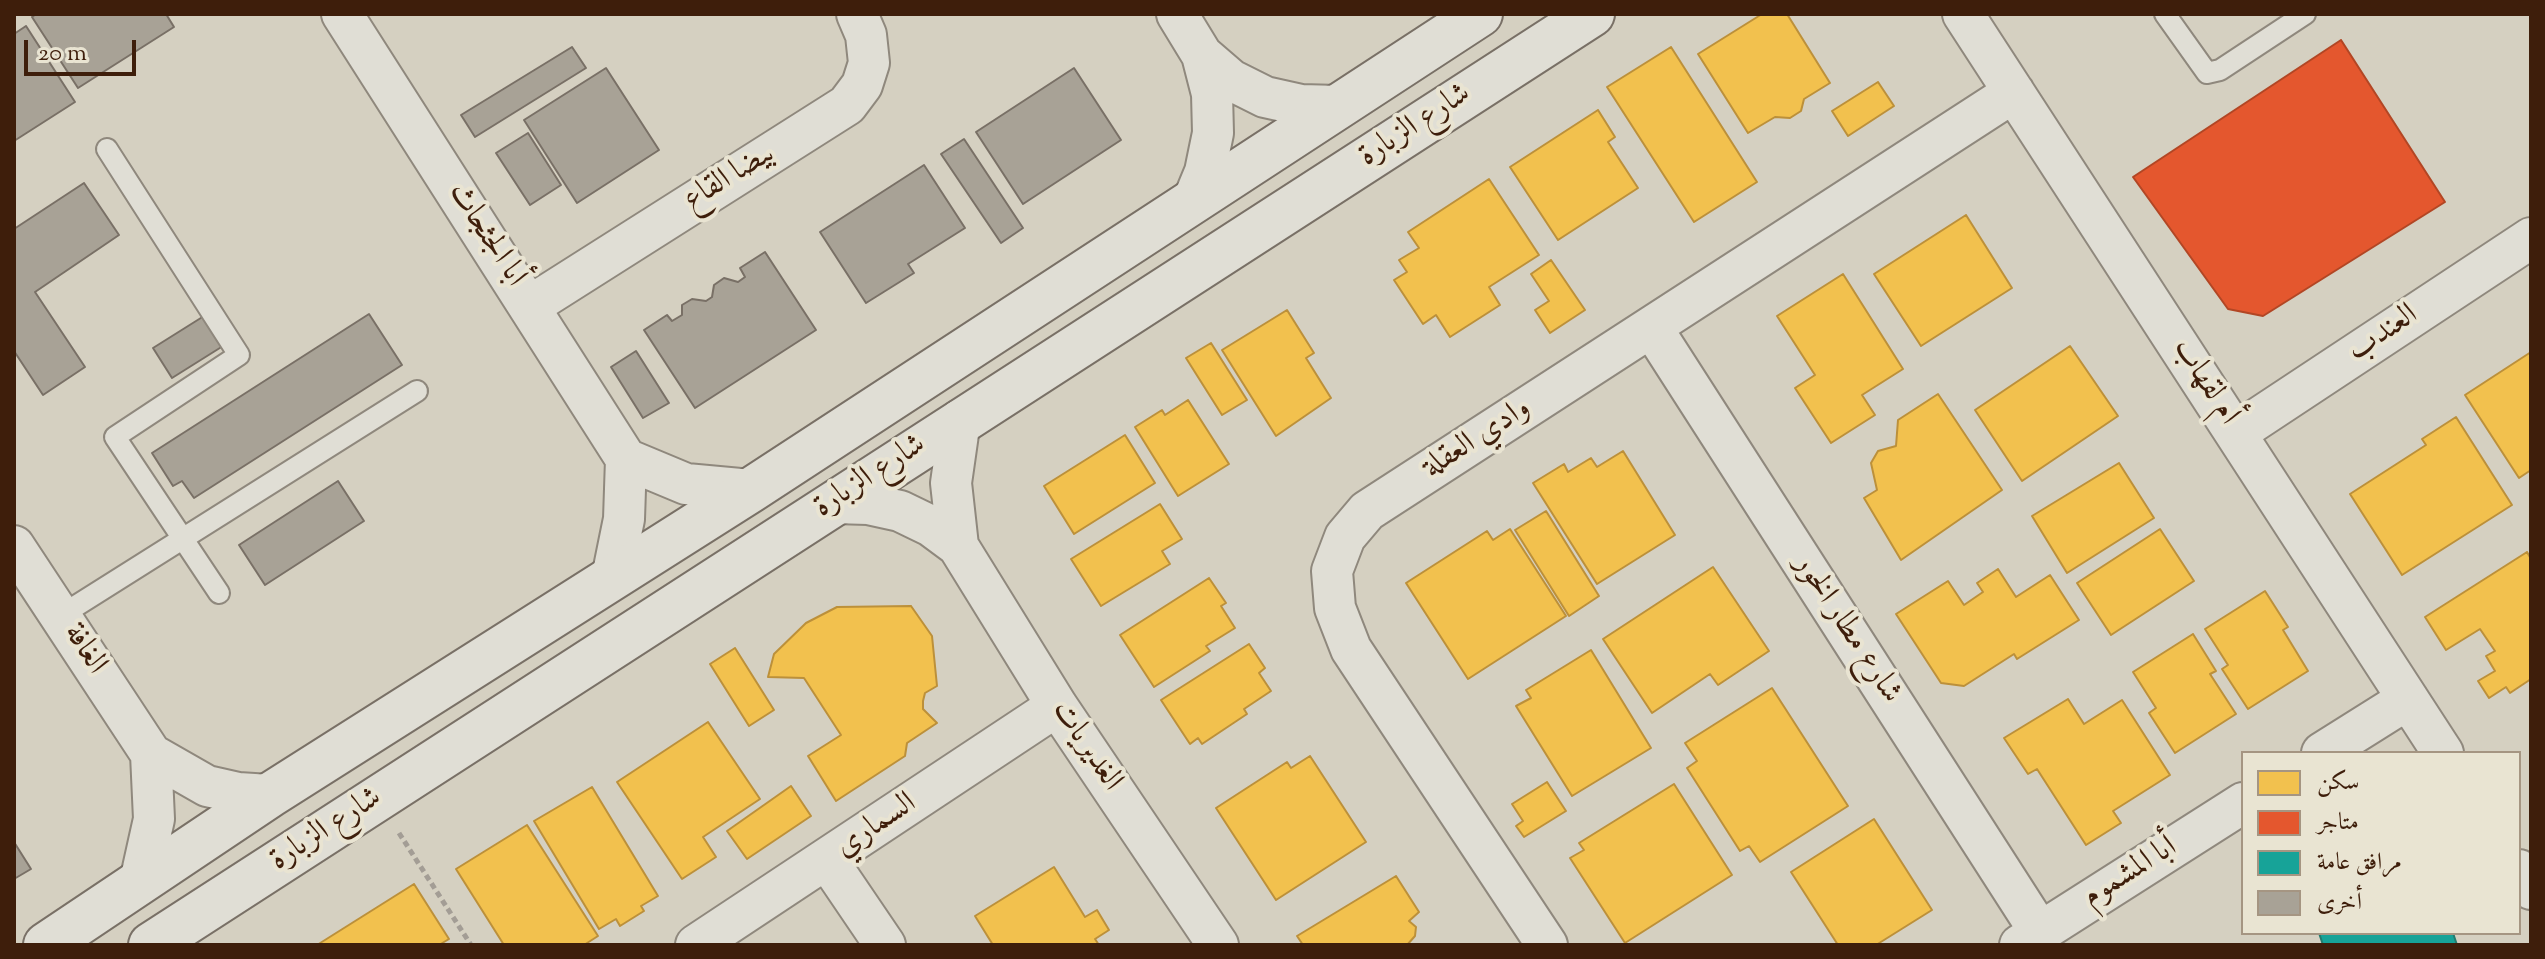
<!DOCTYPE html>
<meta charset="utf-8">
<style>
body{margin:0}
#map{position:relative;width:2545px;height:959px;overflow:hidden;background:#d5d0c1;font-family:"Sorts Mill Goudy",Amiri,serif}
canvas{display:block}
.frame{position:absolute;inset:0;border:16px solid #3e1e0b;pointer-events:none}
.legend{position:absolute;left:2241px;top:751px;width:280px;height:184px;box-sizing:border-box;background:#e9e4d2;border:2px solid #a59582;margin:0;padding:10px 14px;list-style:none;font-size:24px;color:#3e1e0b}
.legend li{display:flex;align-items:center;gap:16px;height:40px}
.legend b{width:40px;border:2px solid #a59582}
.scale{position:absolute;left:24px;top:40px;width:112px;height:36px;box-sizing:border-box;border:4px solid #3e1e0b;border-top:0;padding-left:10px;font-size:24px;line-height:28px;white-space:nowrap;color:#3e1e0b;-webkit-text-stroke:6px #e9e4d2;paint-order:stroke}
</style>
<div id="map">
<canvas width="2545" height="959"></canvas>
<div class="frame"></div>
<ul class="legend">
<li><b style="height:22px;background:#f2c14e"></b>سكن</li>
<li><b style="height:22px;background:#e4572e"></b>متاجر</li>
<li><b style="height:22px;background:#17a398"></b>مرافق عامة</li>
<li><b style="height:22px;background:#a8a296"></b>أخرى</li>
</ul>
<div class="scale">20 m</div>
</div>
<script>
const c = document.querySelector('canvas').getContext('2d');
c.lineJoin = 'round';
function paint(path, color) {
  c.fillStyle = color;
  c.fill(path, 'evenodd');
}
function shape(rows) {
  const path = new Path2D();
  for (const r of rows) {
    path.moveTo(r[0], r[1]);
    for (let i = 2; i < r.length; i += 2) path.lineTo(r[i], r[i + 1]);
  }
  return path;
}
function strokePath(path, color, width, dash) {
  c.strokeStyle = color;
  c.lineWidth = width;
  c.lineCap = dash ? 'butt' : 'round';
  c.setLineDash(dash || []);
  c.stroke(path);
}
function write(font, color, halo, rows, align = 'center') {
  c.font = font + ' "Sorts Mill Goudy",Amiri,serif';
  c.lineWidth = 8;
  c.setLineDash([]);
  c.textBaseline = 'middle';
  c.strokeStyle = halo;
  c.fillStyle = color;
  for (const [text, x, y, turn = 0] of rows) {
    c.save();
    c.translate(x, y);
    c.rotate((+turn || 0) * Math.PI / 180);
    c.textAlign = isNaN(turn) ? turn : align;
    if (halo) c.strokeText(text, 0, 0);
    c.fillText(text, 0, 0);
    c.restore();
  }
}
const homes = shape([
 [1762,14,1787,14,1830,83,1804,99,1801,111,1790,118,1775,117,1748,133,1698,54,1762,14],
 [1671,47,1757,182,1694,222,1607,87,1671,47],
 [1878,82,1894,106,1848,136,1832,111,1878,82],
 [1598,110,1615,137,1608,142,1638,188,1558,240,1510,167,1598,110],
 [1489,179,1539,255,1489,287,1500,305,1450,337,1436,315,1423,324,1394,280,1407,272,1399,260,1419,248,1408,232,1489,179],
 [1966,215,2012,288,1921,346,1874,274,1966,215],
 [1551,260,1585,310,1550,333,1535,310,1549,301,1531,274,1551,260],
 [1843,274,1903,369,1862,395,1875,415,1831,443,1795,388,1815,375,1777,316,1843,274],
 [1287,310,1314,353,1306,358,1331,398,1276,436,1222,350,1287,310],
 [1211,343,1247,400,1222,415,1186,358,1211,343],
 [2070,346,2118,416,2022,481,1975,410,2070,346],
 [2531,352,2531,470,2519,478,2465,395,2531,352],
 [1938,394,2002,490,1901,560,1864,498,1877,490,1871,463,1878,451,1896,446,1898,420,1938,394],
 [1188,400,1229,464,1178,496,1135,427,1162,410,1165,415,1188,400],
 [2456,417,2512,505,2402,575,2350,494,2426,445,2422,439,2456,417],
 [1125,435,1155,483,1074,534,1044,486,1125,435],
 [1623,451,1675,535,1597,584,1533,483,1564,464,1568,472,1591,458,1597,467,1623,451],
 [2119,463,2154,518,2067,573,2032,516,2119,463],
 [1160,504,1182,539,1162,551,1170,564,1101,606,1071,559,1160,504],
 [1546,511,1599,596,1569,616,1515,530,1546,511],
 [1510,529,1566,616,1468,679,1406,583,1487,531,1493,540,1510,529],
 [2160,529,2194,581,2111,635,2077,583,2160,529],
 [2527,552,2531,559,2531,679,2510,693,2506,687,2489,698,2478,681,2495,671,2486,656,2495,651,2480,629,2446,650,2425,617,2527,552],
 [1713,567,1769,651,1718,685,1710,674,1652,713,1603,639,1713,567],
 [1998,569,2016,597,2050,575,2079,620,2017,659,2014,654,1964,686,1941,683,1896,614,1948,581,1964,605,1983,592,1977,583,1998,569],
 [1209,578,1226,603,1221,606,1235,628,1206,646,1210,651,1154,687,1120,635,1209,578],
 [2265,591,2288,627,2283,630,2308,671,2248,709,2222,669,2228,665,2205,629,2265,591],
 [911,606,932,636,937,686,925,693,923,701,923,709,937,723,907,743,905,756,836,801,808,756,841,735,804,678,768,677,774,654,806,623,837,607,911,606],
 [2193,634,2216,671,2210,674,2236,714,2175,753,2149,713,2156,708,2133,672,2193,634],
 [1249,644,1265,668,1259,673,1271,691,1244,709,1247,714,1202,744,1198,738,1190,744,1161,700,1249,644],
 [735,648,774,710,749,726,710,664,735,648],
 [1591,650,1651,748,1572,796,1516,706,1531,698,1526,690,1591,650],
 [1772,688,1848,806,1760,862,1749,846,1740,851,1687,768,1697,761,1685,743,1772,688],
 [2068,699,2084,724,2122,700,2170,775,2113,811,2121,823,2086,845,2037,769,2028,774,2004,738,2068,699],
 [708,722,760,799,703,837,716,857,682,879,617,782,708,722],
 [1310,756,1366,842,1276,900,1216,808,1287,762,1291,768,1310,756],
 [1547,782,1566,811,1524,837,1516,826,1523,821,1512,804,1547,782],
 [1674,784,1732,875,1625,943,1570,858,1584,850,1579,843,1674,784],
 [791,786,811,816,747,859,727,831,791,786],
 [592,787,658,896,641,906,644,911,620,926,616,919,599,929,534,821,592,787],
 [1874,819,1932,910,1876,945,1838,945,1791,872,1874,819],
 [527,825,598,936,584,945,504,945,456,869,527,825],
 [1054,867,1085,917,1097,910,1109,930,1095,939,1099,945,993,945,975,916,1054,867],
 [1396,876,1419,912,1409,921,1416,927,1415,936,1407,945,1303,945,1297,936,1396,876],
 [414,884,449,939,439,945,317,945,414,884]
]);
const shops = shape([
 [2341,40,2445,202,2263,316,2228,309,2133,177,2341,40]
]);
const public = shape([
 [2319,933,2453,933,2457,945,2323,945,2319,933]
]);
const building = shape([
 [36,14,166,14,174,27,78,88,32,17,36,14],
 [26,26,75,102,14,141,14,34,26,26],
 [572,47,586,68,475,137,461,115,572,47],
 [606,68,659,150,577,203,524,120,606,68],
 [1074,68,1121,140,1023,204,976,132,1074,68],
 [528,133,561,185,530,205,496,153,528,133],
 [964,139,1023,228,1001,243,941,154,964,139],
 [924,165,965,228,908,264,914,273,866,303,820,232,924,165],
 [84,183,119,235,35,292,85,367,43,395,14,351,14,229,84,183],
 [765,252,816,330,695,408,644,330,667,315,672,321,682,315,682,305,692,299,706,301,712,297,714,285,724,278,738,282,745,277,740,268,765,252],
 [369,314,402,365,194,498,182,481,173,486,152,453,369,314],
 [204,316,223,346,172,378,153,348,204,316],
 [636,351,669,403,643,418,611,367,636,351],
 [338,481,364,521,265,585,239,545,338,481],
 [14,842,31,869,14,879,14,842]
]);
const path = shape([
 [399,833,471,945]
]);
const lane = shape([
 [2165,14,2207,73,2220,70,2305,14],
 [107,149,239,355,115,437,219,593],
 [60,616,417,391]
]);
const street = shape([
 [342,14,626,459,686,484,751,490],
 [1177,14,1202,55,1212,94,1213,133,1205,172,1193,201],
 [1963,14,2443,753],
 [1202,55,1231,80,1265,97,1301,105,1339,106],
 [530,306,847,105,862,85,869,63,866,35,857,14],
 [1652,328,2040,932],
 [2236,433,2531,238],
 [834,503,868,504,900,511,931,526,958,546,1057,706,1218,945],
 [14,546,151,754,207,786,238,793,270,795],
 [958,546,951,483,960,420],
 [612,578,624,519,626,459],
 [2322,753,2408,699],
 [828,861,885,945],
 [2519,870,2531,889],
 [140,882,154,819,151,754],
 [696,945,1057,706],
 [1547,945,1351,649,1335,608,1332,571,1345,537,1367,511,2014,92],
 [2020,945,2243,803]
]);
const secondary = shape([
 [46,945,270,795,751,490,1480,14],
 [151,945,1592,14]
]);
const streetNames = [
 ["شارع الزبارة",1416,127,-33],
 ["بيضا القاع",730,179,-32],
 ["أبا الجثجاث",485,236,57],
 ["العندب",2384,335,-34],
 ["أم لقهاب",2204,383,57],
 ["وادي العقلة",1478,440,-33],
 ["شارع الزبارة",871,478,-33],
 ["شارع مطار الخور",1846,630,57],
 ["الغافة",83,650,57],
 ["الغديريات",1085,747,56],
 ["السماري",877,827,-34],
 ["شارع الزبارة",327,831,-33],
 ["أبا المشموم",2131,874,-32]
];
paint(homes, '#f2c14e');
strokePath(homes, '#bc903a', 2);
paint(shops, '#e4572e');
strokePath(shops, '#b24624', 2);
paint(public, '#17a398');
strokePath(public, '#237b6e', 2);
paint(building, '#a8a296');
strokePath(building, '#797066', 2);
strokePath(lane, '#8f887d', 24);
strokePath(street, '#8f887d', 44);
strokePath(secondary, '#797066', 48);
strokePath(path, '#a39d95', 5, [6, 4]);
strokePath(lane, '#e0ded5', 20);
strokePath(street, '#e0ded5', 40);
strokePath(secondary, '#e0ded5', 44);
write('32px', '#3e1e0b', '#e9e4d2', streetNames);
</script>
